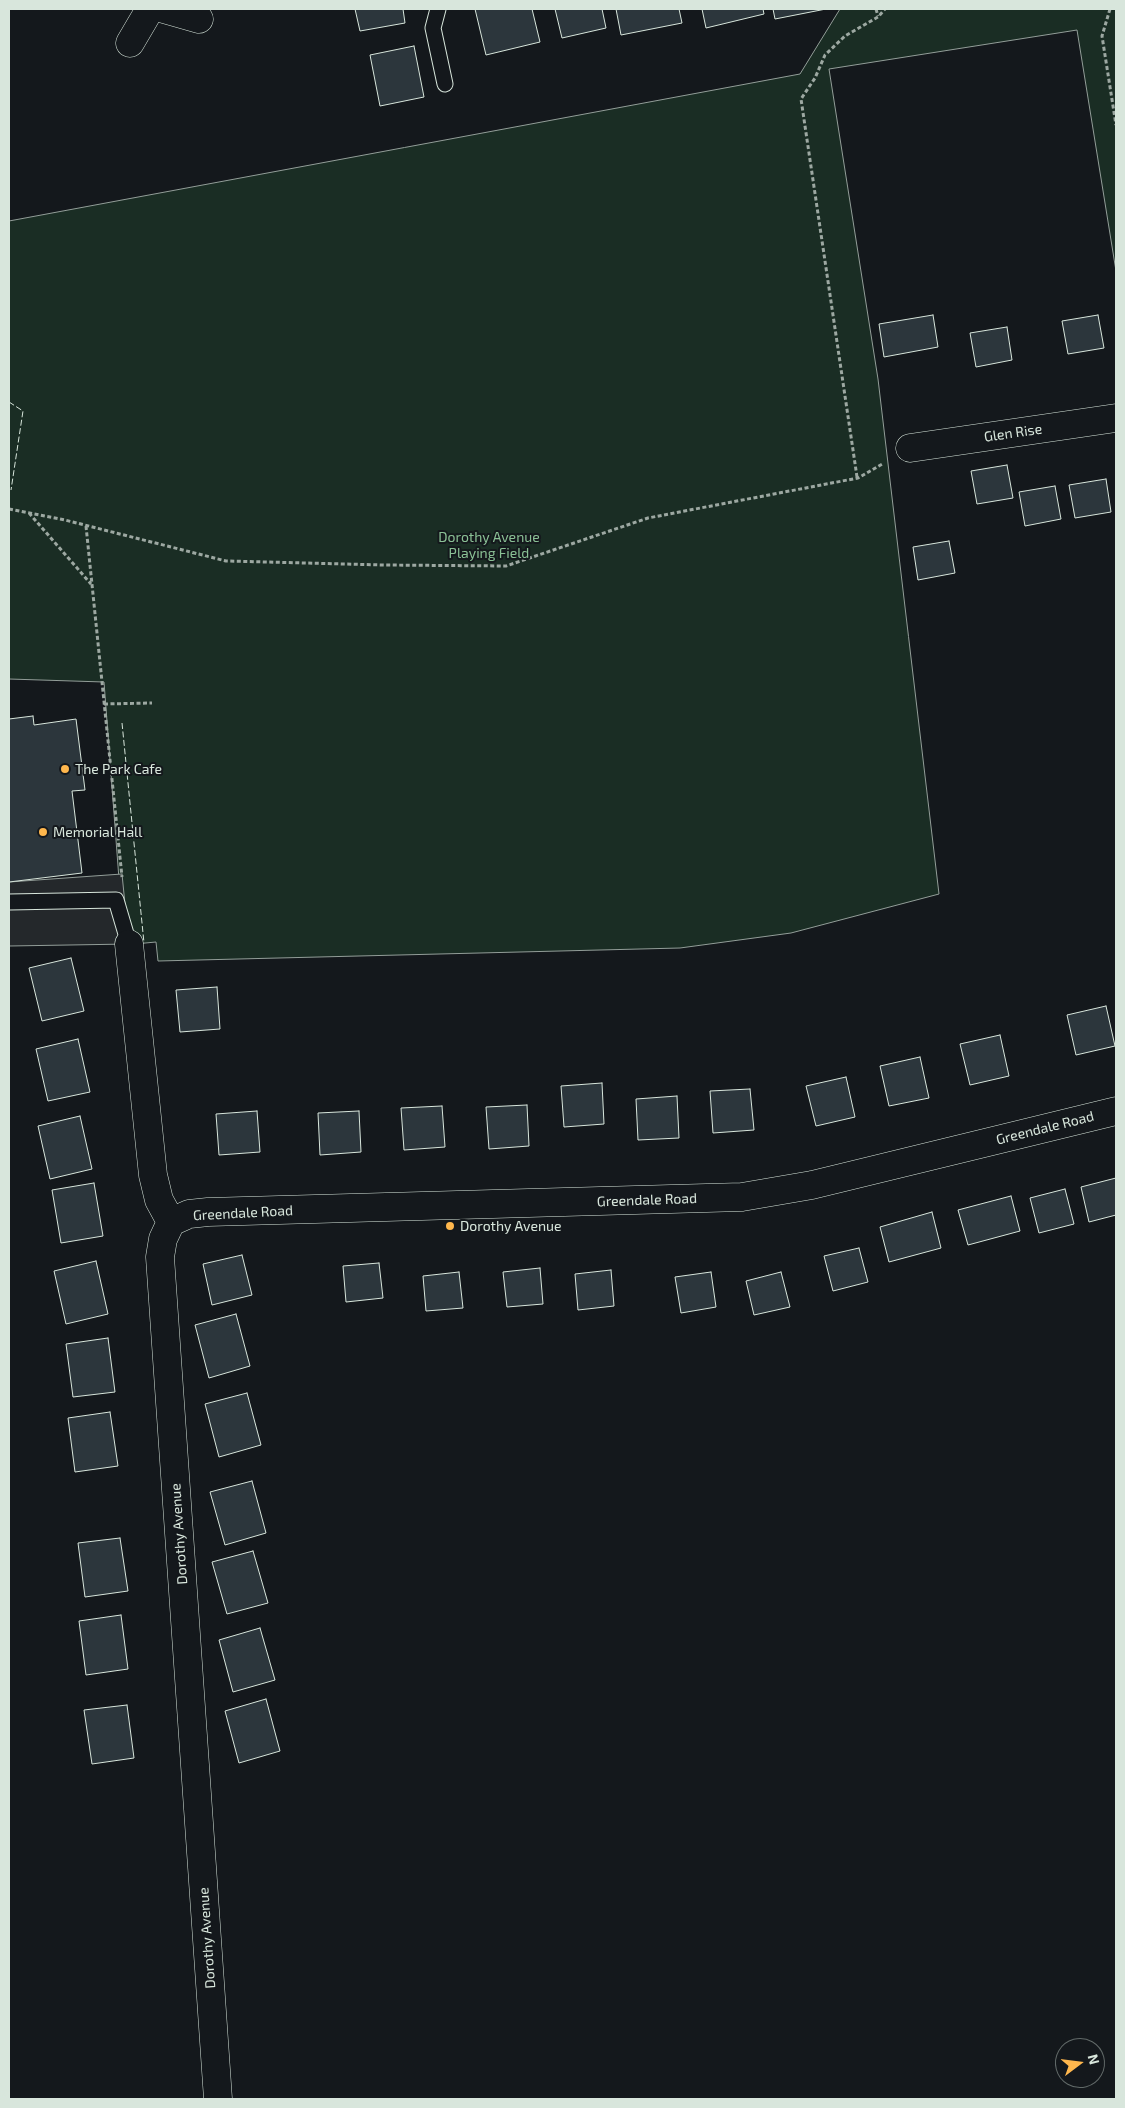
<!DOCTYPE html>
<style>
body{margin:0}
#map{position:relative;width:1125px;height:2108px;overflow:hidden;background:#14181c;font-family:"Exo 2",sans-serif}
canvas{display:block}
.frame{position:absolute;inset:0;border:10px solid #d8e6dc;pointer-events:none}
.north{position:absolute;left:1055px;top:2038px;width:50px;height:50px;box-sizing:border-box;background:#14181c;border:1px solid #626a69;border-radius:50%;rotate:75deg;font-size:14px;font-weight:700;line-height:20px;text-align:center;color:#d8e6dc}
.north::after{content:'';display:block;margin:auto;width:18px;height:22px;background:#ffb74d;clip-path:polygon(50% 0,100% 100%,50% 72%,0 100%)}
</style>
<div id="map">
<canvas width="1125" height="2108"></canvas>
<div class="frame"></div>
<div class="north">N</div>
</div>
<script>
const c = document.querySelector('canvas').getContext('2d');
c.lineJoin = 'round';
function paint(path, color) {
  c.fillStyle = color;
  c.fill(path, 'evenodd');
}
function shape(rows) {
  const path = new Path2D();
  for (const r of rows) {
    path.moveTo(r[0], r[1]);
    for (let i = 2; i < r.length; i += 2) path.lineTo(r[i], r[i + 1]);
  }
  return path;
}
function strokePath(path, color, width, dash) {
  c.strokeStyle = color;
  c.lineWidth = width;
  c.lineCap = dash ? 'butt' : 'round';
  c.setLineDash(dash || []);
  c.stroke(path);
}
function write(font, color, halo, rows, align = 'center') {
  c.font = font + ' "Exo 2",sans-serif';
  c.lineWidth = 4;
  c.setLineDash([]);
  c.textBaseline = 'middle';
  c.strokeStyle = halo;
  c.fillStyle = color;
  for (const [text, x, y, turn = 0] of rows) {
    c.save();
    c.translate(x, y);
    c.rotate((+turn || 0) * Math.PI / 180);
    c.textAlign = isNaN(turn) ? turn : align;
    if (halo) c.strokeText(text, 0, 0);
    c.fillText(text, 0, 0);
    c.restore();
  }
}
const green = shape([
 [840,9,1116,9,1116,271,1077,30,829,69,878,379,939,894,791,933,680,948,158,961,156,942,124,945,104,682,9,679,9,221,800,74,840,9]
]);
const parking = shape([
 [122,874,129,944,9,946,9,882,122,874]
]);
const building = shape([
 [355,9,403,9,405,23,360,31,355,9],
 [475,9,532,9,540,42,486,55,475,9],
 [555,9,602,9,606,28,562,38,555,9],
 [616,9,679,9,682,23,621,35,616,9],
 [702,9,763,9,764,14,706,28,702,9],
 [773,9,826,9,775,19,773,9],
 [414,46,424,97,380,106,370,55,414,46],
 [933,315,938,347,884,357,879,324,933,315],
 [1098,315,1104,348,1068,354,1062,321,1098,315],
 [1007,327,1012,360,976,367,970,333,1007,327],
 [1007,465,1013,498,977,504,971,471,1007,465],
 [1106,479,1111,512,1075,518,1069,485,1106,479],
 [1055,486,1061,519,1025,526,1019,492,1055,486],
 [949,541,955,573,918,580,913,547,949,541],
 [33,716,34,725,76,719,85,790,72,791,82,873,9,882,9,719,33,716],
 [71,958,84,1011,42,1021,29,968,71,958],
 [217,987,220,1029,180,1032,176,990,217,987],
 [1106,1006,1115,1046,1076,1055,1067,1015,1106,1006],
 [1000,1035,1009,1076,970,1085,960,1044,1000,1035],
 [78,1039,90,1092,48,1101,36,1049,78,1039],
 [920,1057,929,1098,889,1106,880,1066,920,1057],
 [846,1077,855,1117,816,1126,806,1086,846,1077],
 [602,1083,604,1124,564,1127,561,1086,602,1083],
 [750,1089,754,1130,713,1133,710,1091,750,1089],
 [677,1096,679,1138,638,1140,636,1099,677,1096],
 [527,1105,529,1146,489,1149,486,1107,527,1105],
 [442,1106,445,1147,404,1150,401,1108,442,1106],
 [257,1111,260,1152,219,1155,216,1114,257,1111],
 [359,1111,361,1152,320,1155,318,1113,359,1111],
 [80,1116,92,1169,50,1179,38,1126,80,1116],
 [1116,1178,1116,1215,1089,1222,1081,1187,1116,1178],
 [94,1183,103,1236,61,1243,52,1190,94,1183],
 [1065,1189,1074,1224,1039,1233,1030,1198,1065,1189],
 [1011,1196,1020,1231,968,1245,958,1210,1011,1196],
 [932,1212,941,1248,889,1262,880,1227,932,1212],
 [859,1248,868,1282,833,1291,824,1256,859,1248],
 [242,1255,252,1295,212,1305,203,1264,242,1255],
 [96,1261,108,1314,66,1324,54,1271,96,1261],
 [379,1263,383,1298,346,1302,343,1266,379,1263],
 [540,1268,543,1304,507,1307,503,1272,540,1268],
 [611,1270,614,1306,578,1310,575,1274,611,1270],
 [459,1272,463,1308,426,1311,423,1276,459,1272],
 [711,1272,716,1307,681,1313,675,1277,711,1272],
 [781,1272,790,1307,754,1315,746,1281,781,1272],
 [236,1314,250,1366,209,1378,195,1325,236,1314],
 [108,1338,115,1392,73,1397,66,1344,108,1338],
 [247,1393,261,1445,219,1457,205,1404,247,1393],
 [110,1412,118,1466,75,1472,68,1418,110,1412],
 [252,1481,266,1533,225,1545,210,1492,252,1481],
 [120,1538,128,1591,85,1597,78,1543,120,1538],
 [253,1551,268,1603,227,1614,212,1562,253,1551],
 [121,1615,128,1669,86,1675,79,1621,121,1615],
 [260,1628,275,1680,233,1692,219,1640,260,1628],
 [266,1699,280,1751,239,1763,225,1711,266,1699],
 [127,1705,134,1758,92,1764,84,1710,127,1705]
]);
const path = shape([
 [876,9,878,16],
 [1110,9,1102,36,1116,125],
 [857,477,801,99,815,78,825,55,845,36,878,17,885,9],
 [9,509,65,520,226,561,384,565,506,566,648,518,858,478,884,463],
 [29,513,91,584],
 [86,526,122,877],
 [104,704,152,703]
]);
const service = shape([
 [438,9,433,28,445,84],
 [9,902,116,900,129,944]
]);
const minor = shape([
 [164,9,199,19],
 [130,43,150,9],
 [910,448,1116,418],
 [129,944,153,1175,159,1200,171,1222,163,1239,160,1257,218,2099],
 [171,1222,189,1214,208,1212,742,1197,812,1185,1116,1111]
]);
const fence = shape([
 [9,402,23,411,11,490],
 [122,723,144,943]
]);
const markers = [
 [65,769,5,"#ffb74d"],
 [43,832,5,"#ffb74d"],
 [450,1226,5,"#ffb74d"]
];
const streetNames = [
 ["Glen Rise",1013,433,-8],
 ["Greendale Road",1045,1128,-14],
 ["Greendale Road",647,1200,-2],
 ["Greendale Road",243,1213,-3],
 ["Dorothy Avenue",179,1534,-94],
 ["Dorothy Avenue",207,1938,-94]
];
const parkNames = [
 ["Dorothy Avenue",489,537],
 ["Playing Field",489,553]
];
const poiNames = [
 ["The Park Cafe",75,769],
 ["Memorial Hall",53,832],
 ["Dorothy Avenue",460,1226]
];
paint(green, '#1a2d24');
strokePath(green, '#939e99', 1);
paint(parking, '#24282b');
strokePath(parking, '#939e99', 1);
paint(building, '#2c363c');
strokePath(building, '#d8e6dc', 1);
strokePath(service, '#d8e6dc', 17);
strokePath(minor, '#d8e6dc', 29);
strokePath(path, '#9da8a2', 3, [4, 2.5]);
strokePath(service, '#14181c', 15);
strokePath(minor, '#14181c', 28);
strokePath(fence, '#d8e6dc', 1, [6, 2.5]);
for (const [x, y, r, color] of markers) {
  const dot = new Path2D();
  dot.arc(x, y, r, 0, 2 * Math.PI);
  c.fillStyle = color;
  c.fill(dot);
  strokePath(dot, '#14181c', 2);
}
write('14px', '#d8e6dc', '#14181c', streetNames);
write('14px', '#8ac095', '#14181c', parkNames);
write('14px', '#d8e6dc', '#14181c', poiNames, 'left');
</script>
